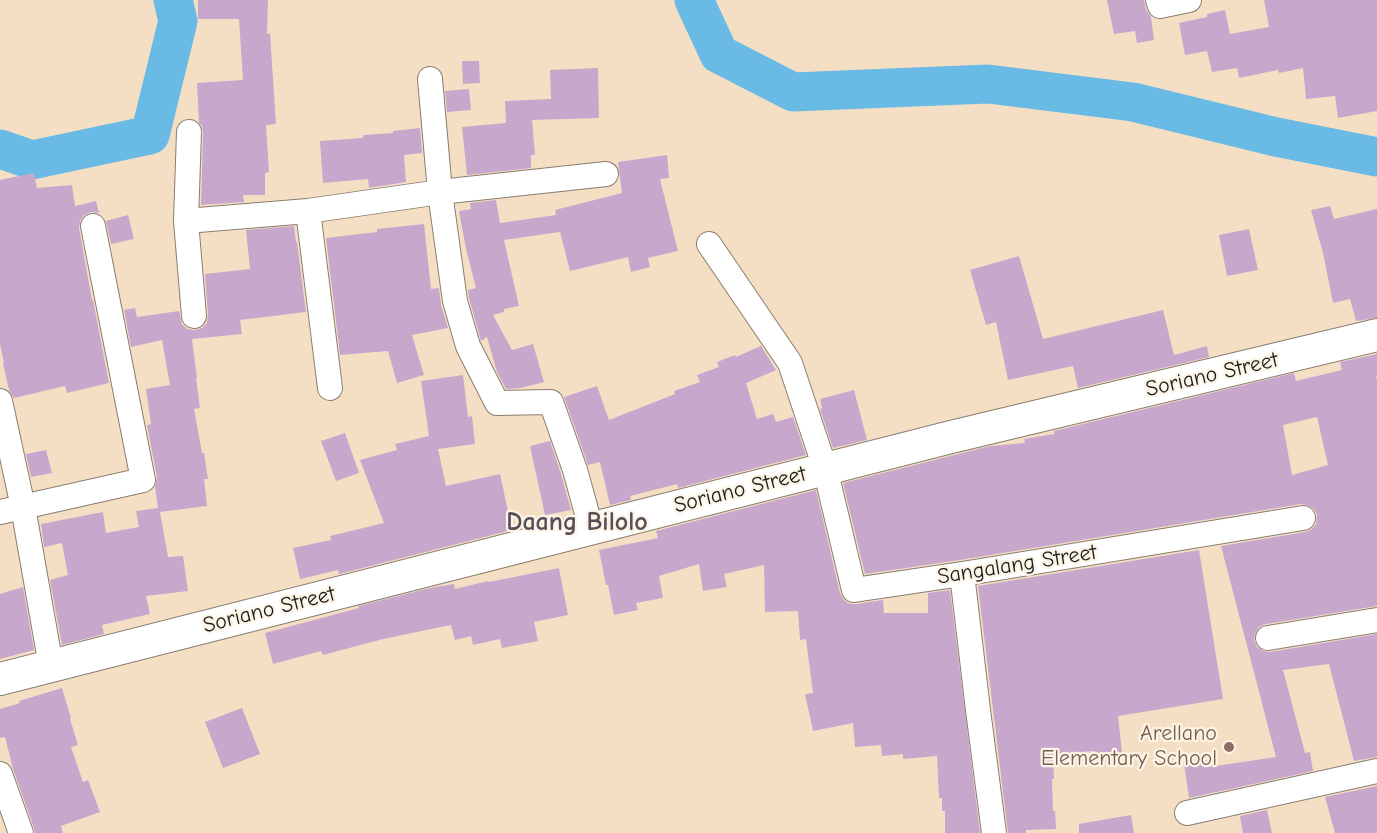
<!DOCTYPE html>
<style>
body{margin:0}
canvas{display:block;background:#f5dfc4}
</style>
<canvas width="1377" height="833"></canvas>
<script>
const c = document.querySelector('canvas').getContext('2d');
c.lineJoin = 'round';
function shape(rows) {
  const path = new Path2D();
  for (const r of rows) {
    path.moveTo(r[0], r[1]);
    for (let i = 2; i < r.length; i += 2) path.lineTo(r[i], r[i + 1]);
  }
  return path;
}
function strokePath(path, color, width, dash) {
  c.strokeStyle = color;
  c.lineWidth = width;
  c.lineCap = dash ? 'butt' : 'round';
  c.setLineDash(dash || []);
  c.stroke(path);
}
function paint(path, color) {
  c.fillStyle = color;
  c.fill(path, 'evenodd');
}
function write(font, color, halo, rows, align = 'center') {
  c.font = font + ' "Comic Neue",sans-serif';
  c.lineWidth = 4.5;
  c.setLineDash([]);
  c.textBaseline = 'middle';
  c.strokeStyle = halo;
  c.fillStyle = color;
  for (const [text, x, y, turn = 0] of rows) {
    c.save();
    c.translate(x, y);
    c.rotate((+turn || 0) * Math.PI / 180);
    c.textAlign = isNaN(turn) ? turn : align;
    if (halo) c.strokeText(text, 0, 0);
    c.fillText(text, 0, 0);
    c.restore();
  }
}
const river = shape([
 [694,0,719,54,793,92,988,84,1133,102,1276,137,1377,157],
 [0,149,32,160,150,135,178,21,173,0]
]);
const building = shape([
 [198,0,268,0,267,34,270,33,276,124,266,125,269,172,265,173,265,195,243,195,244,202,201,205,203,132,202,126,199,123,197,83,243,80,239,19,198,19],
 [1107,0,1144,0,1146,10,1151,17,1154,40,1137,43,1135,31,1114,34],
 [1264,0,1377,0,1377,111,1338,118,1335,96,1306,99,1303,68,1279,73,1278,70,1239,78,1237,68,1212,72,1207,51,1185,55,1179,23,1207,17,1207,14,1225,10,1230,34,1269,27],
 [462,61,479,61,480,83,463,84],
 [598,68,599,118,532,120,535,155,531,155,531,168,467,175,462,127,506,123,505,101,551,99,550,70],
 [469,89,471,110,447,112,445,91],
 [420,128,422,153,404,155,406,182,369,188,368,179,323,183,320,141,363,138,363,135,393,133,393,131],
 [667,155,669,178,660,179,678,251,648,258,650,267,631,272,628,257,570,271,560,232,504,240,519,306,504,309,504,312,493,315,512,350,533,344,544,382,521,388,506,389,497,372,487,337,481,341,469,298,468,290,476,288,466,249,459,211,471,209,470,203,496,200,500,223,556,215,555,210,622,193,618,162],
 [34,173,37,188,72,185,75,206,96,201,99,213,91,212,84,215,80,221,79,228,92,300,93,300,109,383,67,393,65,386,14,398,9,390,3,363,4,363,0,344,0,180],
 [1330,206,1334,219,1377,209,1377,318,1356,321,1350,299,1333,303,1323,253,1311,210],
 [128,215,134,239,111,244,106,221],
 [424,224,431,289,439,288,441,305,448,328,412,335,424,375,397,383,388,351,340,355,326,238,377,232,377,229],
 [294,226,296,242,297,242,306,312,240,320,242,334,192,339,197,378,196,378,200,408,194,409,202,453,204,453,208,479,204,479,207,506,160,512,168,557,183,556,188,591,146,596,150,614,102,625,104,634,62,645,50,580,68,575,62,543,44,547,41,524,103,512,106,533,139,527,136,511,158,508,155,487,157,477,147,425,151,424,146,389,170,385,162,340,131,347,124,310,135,308,137,317,179,311,182,324,187,329,195,330,202,328,207,323,208,315,205,274,250,269,246,230],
 [1249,229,1258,270,1227,276,1219,235],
 [1019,256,1043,339,1163,310,1174,355,1207,346,1209,357,1078,388,1073,366,1008,380,996,322,986,325,970,270],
 [761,346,776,370,746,383,757,419,773,414,776,422,793,417,806,455,678,488,677,484,630,496,631,500,610,505,600,462,588,465,564,397,597,386,609,420,675,394,674,391,700,382,697,375,719,367,717,362,735,355,736,357],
 [1377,354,1377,376,1376,376,1377,380,1377,606,1266,624,1259,627,1255,634,1254,640,1257,647,1264,651,1270,652,1377,634,1377,757,1354,761,1329,664,1283,670,1305,753,1310,752,1313,771,1189,798,1184,764,1208,760,1209,767,1276,757,1221,546,1305,532,1312,529,1316,524,1317,515,1314,509,1307,505,1301,504,960,560,865,574,843,483,990,446,1025,443,1024,439,1054,434,1054,431,1294,373,1296,381,1342,370,1340,362],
 [1317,417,1328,465,1292,475,1283,425],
 [463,375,468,417,472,416,475,444,438,449,446,486,500,474,512,530,339,574,338,570,300,579,293,548,331,540,330,536,384,523,360,460,397,450,395,444,429,436,421,381],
 [854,390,867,440,833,448,820,409,822,408,820,399],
 [345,433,359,473,336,481,321,441],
 [550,441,561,474,571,510,545,515,530,446],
 [46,450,52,473,31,477,26,454],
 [816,490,840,593,844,600,850,604,856,604,883,600,884,613,928,613,928,593,950,590,980,833,945,833,945,811,942,811,942,798,939,798,937,756,903,759,903,754,882,756,881,745,855,747,853,723,813,731,805,694,813,693,806,639,800,640,798,611,765,612,764,565,724,574,727,587,703,591,699,564,659,576,663,598,636,603,638,610,614,615,608,585,606,585,599,550,658,538,656,531],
 [1199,550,1223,699,1118,716,1122,753,1095,755,1095,751,1053,754,1054,779,1052,779,1053,811,1055,811,1056,829,1026,830,1026,833,1008,833,978,586],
 [559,568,568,615,534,622,538,641,502,648,500,639,473,645,471,636,455,640,451,625,383,639,323,655,321,651,273,664,265,633,359,608,358,606,430,588,454,584,455,589,488,581,489,582],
 [23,587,34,650,0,659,0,594],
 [62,688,71,718,70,719,78,745,71,747,83,782,88,780,100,812,61,826,63,833,35,833,34,828,13,769,5,737,0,738,0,709,20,703,19,701],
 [242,708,260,754,223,768,205,722],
 [1377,786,1377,833,1335,833,1325,797],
 [1267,810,1272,833,1243,833,1240,816],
 [1131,815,1134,833,1079,833,1079,824]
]);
const minor = shape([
 [1158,0,1160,6,1189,0],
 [430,79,440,192,606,174],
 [189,132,186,221,194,316],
 [308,211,330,388],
 [186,221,308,211,440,192,455,301,468,346,497,403,551,402,575,470,591,528],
 [709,244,790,363,825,468,854,590,962,574,1303,518],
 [0,401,23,507,51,666],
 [0,512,143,480,93,226],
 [962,574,978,710,994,833],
 [1268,638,1377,620],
 [0,774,21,833],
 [1187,813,1377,771]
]);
const major = shape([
 [0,679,951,437,1377,335]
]);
const markers = [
 [1229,747,6,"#8d6e63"]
];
const streetNames = [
 ["Soriano Street",1212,375,-13],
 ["Soriano Street",740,490,-14],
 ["Sangalang Street",1017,565,-9],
 ["Soriano Street",269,610,-14]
];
const educationNames = [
 ["Arellano",1217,734],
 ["Elementary School",1217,759]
];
const quarterNames = [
 ["Daang Bilolo",577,523]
];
strokePath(river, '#69bbe5', 39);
paint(building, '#c7a8cc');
strokePath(minor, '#887e70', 26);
strokePath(major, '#887e70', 34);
strokePath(minor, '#fff', 24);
strokePath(major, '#fff', 32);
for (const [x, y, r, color] of markers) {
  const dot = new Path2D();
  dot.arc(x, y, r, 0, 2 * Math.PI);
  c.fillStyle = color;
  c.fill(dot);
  strokePath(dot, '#fcf5e5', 2);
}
write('22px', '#1c1c1c', '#fcf5e5', streetNames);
write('22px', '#785e54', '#fcf5e5', educationNames, 'right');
write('bold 26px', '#584d5a', '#fcf5e5', quarterNames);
</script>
